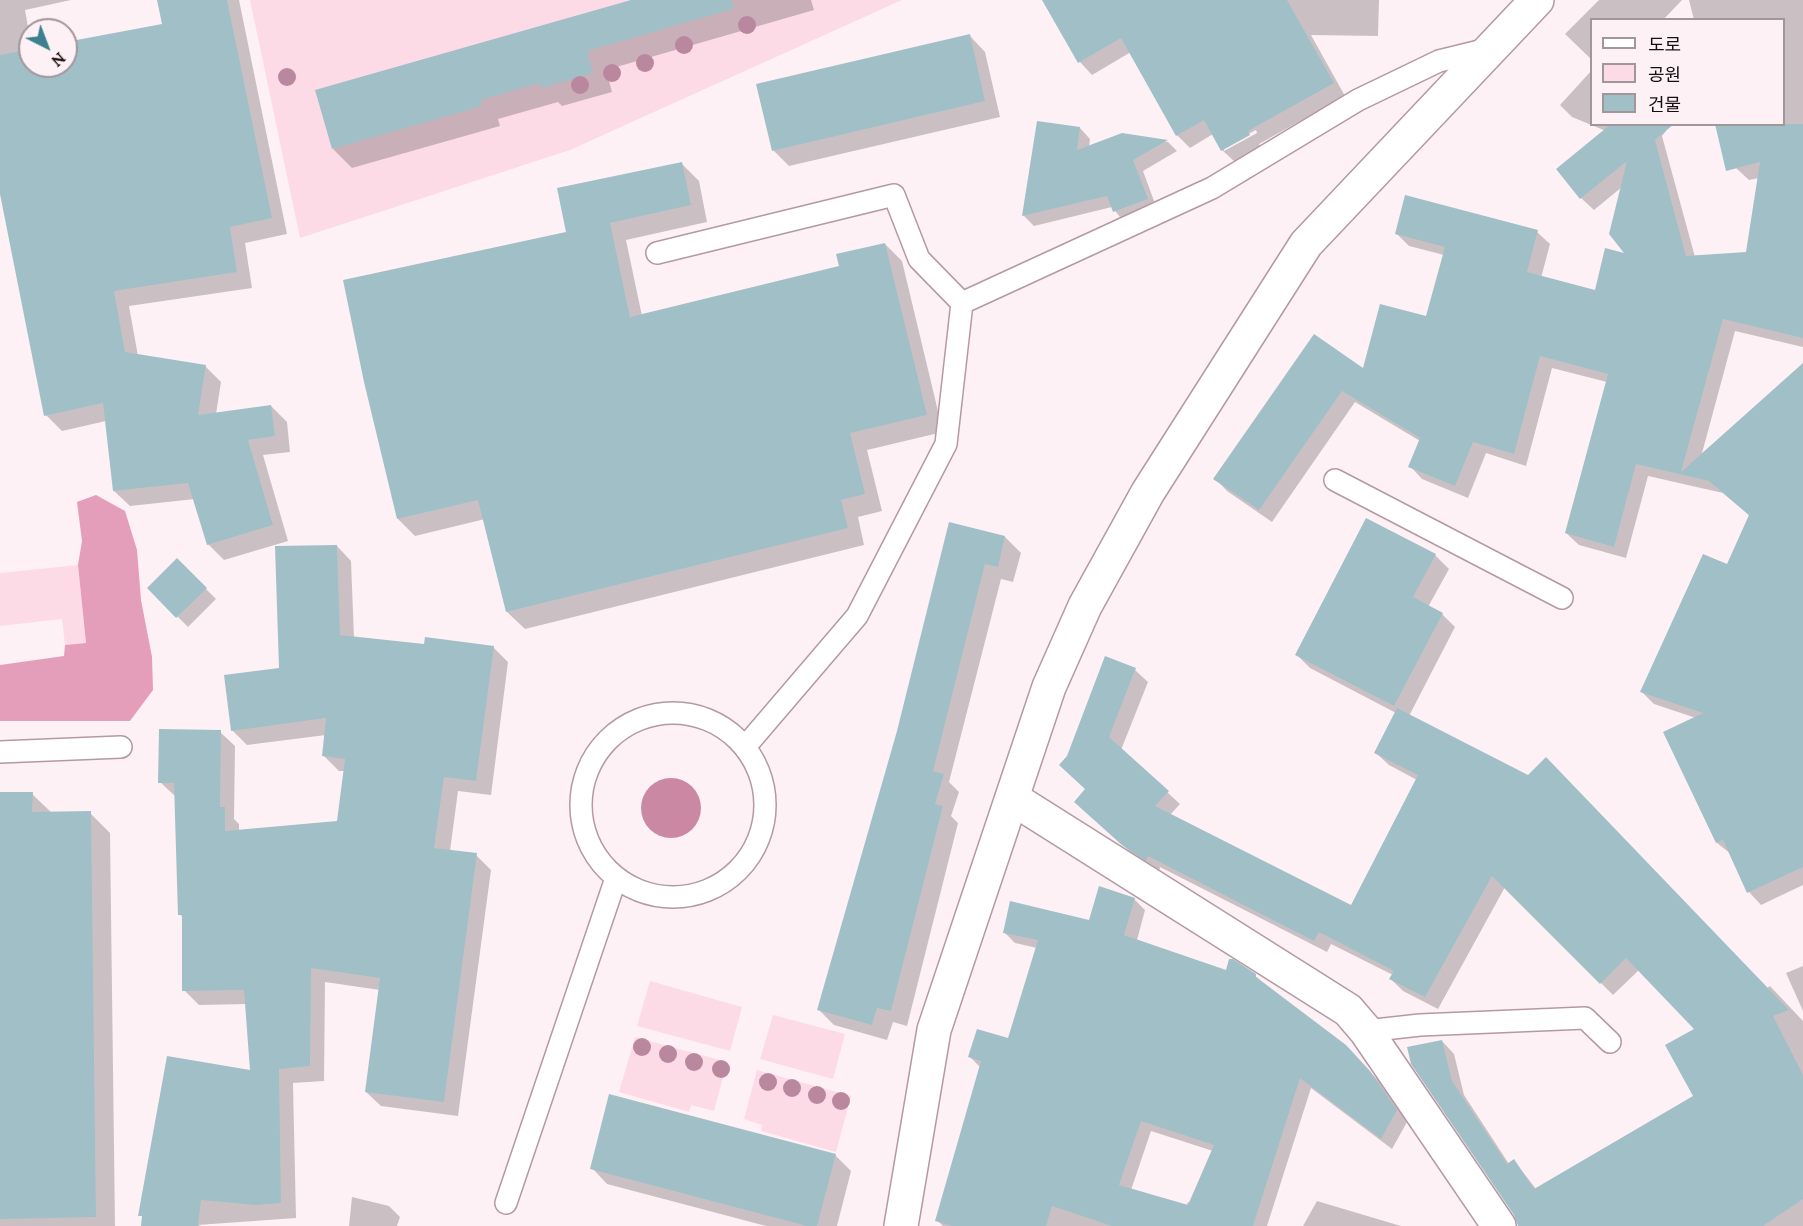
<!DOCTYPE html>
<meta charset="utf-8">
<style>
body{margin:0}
#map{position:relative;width:1803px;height:1226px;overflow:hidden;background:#fdf1f5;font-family:Lora,"Noto Sans KR",serif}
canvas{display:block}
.legend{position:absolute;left:1590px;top:18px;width:195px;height:108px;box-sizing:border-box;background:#fdf1f5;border:2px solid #a1969a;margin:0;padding:8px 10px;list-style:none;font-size:18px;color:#170e11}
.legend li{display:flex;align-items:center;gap:12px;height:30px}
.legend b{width:30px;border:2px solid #a1969a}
.north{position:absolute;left:18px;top:18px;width:60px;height:60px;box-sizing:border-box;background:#fdf1f5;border:2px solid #a1969a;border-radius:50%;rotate:138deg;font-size:16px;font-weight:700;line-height:24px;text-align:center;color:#170e11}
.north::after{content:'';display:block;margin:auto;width:21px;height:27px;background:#3c808f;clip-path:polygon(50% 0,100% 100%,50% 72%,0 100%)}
</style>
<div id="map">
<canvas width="1803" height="1226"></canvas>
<ul class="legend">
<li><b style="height:8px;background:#fff"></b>도로</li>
<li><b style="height:16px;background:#fcdbe7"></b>공원</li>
<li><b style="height:16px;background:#a1bfc6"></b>건물</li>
</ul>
<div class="north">N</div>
</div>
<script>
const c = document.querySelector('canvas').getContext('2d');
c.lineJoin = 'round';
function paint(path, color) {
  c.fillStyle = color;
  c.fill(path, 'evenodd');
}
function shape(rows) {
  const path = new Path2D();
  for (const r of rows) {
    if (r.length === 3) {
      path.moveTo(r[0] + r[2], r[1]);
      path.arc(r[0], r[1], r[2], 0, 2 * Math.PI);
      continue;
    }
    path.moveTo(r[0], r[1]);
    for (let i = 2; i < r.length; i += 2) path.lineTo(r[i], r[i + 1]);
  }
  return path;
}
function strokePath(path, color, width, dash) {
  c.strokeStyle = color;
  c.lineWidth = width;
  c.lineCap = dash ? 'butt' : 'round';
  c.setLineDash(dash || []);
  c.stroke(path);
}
const green = shape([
 [250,0,902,0,570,150,300,238],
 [78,565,86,643,65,645,62,619,0,626,0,573],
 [650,981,742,1007,730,1051,637,1026],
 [773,1015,845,1034,833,1079,760,1059],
 [635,1037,727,1062,714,1111,691,1105,689,1112,619,1092],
 [757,1070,851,1096,836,1152,761,1131,762,1125,744,1119]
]);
const forest = shape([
 [96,495,125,511,137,550,141,600,152,657,153,690,130,721,0,721,0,665,64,656,65,645,86,643,78,565,82,541,77,502]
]);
const water = shape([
 [671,808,30]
]);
const shadow = shape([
 [0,0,71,0,25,10,30,38,30,66,66,66,66,44,164,25,159,0,239,0,287,234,245,243,252,288,129,306,138,356,205,366,221,382,216,414,271,406,287,422,290,452,263,455,288,541,224,560,208,544,195,499,130,506,114,491,106,421,62,431,46,415,0,188],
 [636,0,811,0,814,10,606,70,612,92,562,106,558,102,498,119,500,126,352,168,333,149],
 [1064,0,1379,0,1378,36,1311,35,1345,96,1259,144,1261,148,1235,162,1222,150,1213,134,1190,148,1177,135,1131,52,1092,75,1080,62,1049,9],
 [1256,130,1257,133,1224,151,1224,147],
 [1599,0,1682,0,1663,20,1592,20,1592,60,1565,34],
 [1689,0,1803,0,1803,347,1735,331,1701,457,1803,365,1803,885,1761,905,1749,892,1731,854,1717,843,1696,718,1654,704,1642,692,1727,566,1750,516,1723,493,1648,476,1626,558,1579,545,1566,533,1607,382,1552,368,1526,466,1486,453,1468,498,1422,479,1410,466,1420,441,1355,402,1272,522,1227,491,1215,478,1364,370,1427,318,1444,255,1409,246,1396,233,1537,232,1550,244,1541,278,1596,292,1628,256,1622,187,1594,210,1581,198,1606,131,1572,117,1560,105,1592,70,1592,124,1659,124,1666,131,1662,136,1695,257,1747,253,1759,178,1749,180,1736,168,1784,124,1784,20,1694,20],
 [970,36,985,52,1000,117,789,166,773,150],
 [1038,122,1080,128,1090,139,1089,147,1122,135,1168,142,1177,151,1143,171,1157,209,1124,222,1112,207,1034,226,1024,216],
 [681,163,699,181,707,222,626,240,642,316,840,267,885,244,902,261,943,432,867,450,882,511,858,517,864,545,525,629,507,612,485,519,415,536,398,519,568,233],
 [1367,520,1435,555,1449,569,1428,607,1442,614,1455,627,1409,716,1767,988,1770,986,1803,1021,1803,1226,1519,1226,1516,1215,1413,1064,1442,1041,1454,1054,1464,1095,1509,1164,1514,1161,1537,1190,1695,1097,1696,1030,1639,970,1613,995,1505,887,1438,1009,1403,991,1391,979,1393,975,1331,944,1327,952,1160,867,1159,872,1136,857,1088,814,1087,790,1135,670,1148,682,1121,750,1180,804,1170,815,1352,907,1417,780,1389,765,1376,753,1396,713,1310,668,1297,655],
 [950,523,1005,537,1021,553,1013,582,1001,579,949,782,959,792,951,816,958,823,907,1026,893,1022,887,1040,834,1025,819,1010,898,731],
 [337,546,351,561,354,638,426,646,493,647,508,662,491,795,458,791,450,851,476,855,491,870,458,1116,381,1106,366,1092,380,990,325,982,324,1081,293,1083,296,1218,198,1225,201,1226,142,1226,251,1072,247,1004,199,1005,184,990,183,918,180,914,176,797,160,782,220,732,235,746,234,819,239,824,239,832,338,822,345,771,339,771,324,756,326,735,247,745,232,730,280,669],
 [177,560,216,599,188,627,149,588],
 [0,794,32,794,52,813,90,813,110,833,115,1226,0,1226],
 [1134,899,1145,910,1137,940,1227,972,1255,976,1352,1054,1381,1083,1407,1122,1392,1149,1311,1088,1267,1226,943,1226,937,1220,981,1068,970,1057,1009,1039,1037,948,1015,943,1004,932,1090,921],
 [1151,1131,1213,1151,1191,1203,1188,1202,1186,1206,1131,1190],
 [1803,966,1803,1011,1786,973],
 [835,1155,851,1171,837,1226,766,1226,607,1184,592,1168],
 [352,1197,389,1206,400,1217,397,1226,349,1226],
 [1317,1201,1401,1226,1303,1226]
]);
const building = shape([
 [157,0,227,0,272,218,230,227,237,272,114,291,125,352,206,365,198,415,271,405,275,436,248,440,273,525,207,545,188,483,113,491,103,403,44,416,0,194,0,55,30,49,30,66,66,66,66,42,162,24],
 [631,0,732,0,733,9,587,51,593,73,541,88,540,83,480,100,482,106,332,149,315,90],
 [1042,0,1287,0,1334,83,1248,131,1250,135,1221,151,1204,120,1176,136,1121,38,1078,63],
 [970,34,985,101,772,151,756,84],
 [1037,121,1080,127,1077,150,1122,133,1168,140,1133,160,1148,199,1113,212,1107,196,1022,216],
 [1611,124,1674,124,1655,140,1686,256,1746,252,1760,162,1726,171,1715,124,1803,124,1803,338,1723,319,1681,472,1803,363,1803,867,1747,893,1723,840,1716,843,1663,732,1703,713,1640,692,1703,554,1727,564,1749,515,1709,481,1636,464,1614,547,1565,533,1608,374,1540,356,1514,454,1473,442,1455,486,1408,467,1420,438,1342,391,1259,510,1213,479,1314,334,1363,368,1380,304,1426,316,1445,247,1395,234,1405,195,1538,230,1527,272,1595,290,1605,248,1624,253,1609,234,1627,161,1580,199,1556,169],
 [682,162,691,205,610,223,630,317,839,266,836,254,885,243,927,415,850,433,865,494,841,500,848,528,506,612,478,500,397,519,364,382,343,280,566,232,557,188],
 [1366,518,1436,554,1413,597,1443,613,1394,706,1295,655],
 [949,522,1005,536,998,567,985,564,933,771,944,774,935,804,943,806,891,1011,877,1008,872,1025,817,1010,897,731],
 [337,545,340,635,424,644,425,637,494,646,476,781,444,777,434,848,477,853,444,1102,365,1092,380,978,311,968,310,1066,279,1069,281,1203,255,1205,201,1200,198,1226,141,1226,142,1216,138,1216,167,1056,250,1070,244,990,182,991,182,915,178,915,174,783,158,783,159,729,221,730,220,807,225,807,225,831,337,821,345,759,322,756,326,718,231,731,224,675,279,668,275,546],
 [177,558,207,588,176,618,147,588],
 [1105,656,1136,668,1109,737,1169,791,1155,806,1351,905,1418,775,1374,753,1397,708,1528,775,1546,757,1789,1010,1773,1016,1803,1075,1803,1199,1763,1226,1518,1226,1514,1215,1411,1064,1407,1047,1442,1040,1452,1081,1507,1164,1514,1159,1534,1189,1693,1096,1665,1045,1694,1029,1626,958,1600,984,1492,876,1425,997,1389,979,1394,971,1319,932,1314,941,1148,856,1146,861,1122,845,1074,802,1085,789,1059,765,1067,756],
 [0,792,33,792,32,812,91,811,96,1217,0,1219],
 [1099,886,1135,898,1124,935,1226,970,1229,959,1233,959,1256,974,1256,977,1346,1045,1370,1071,1397,1110,1381,1139,1300,1078,1253,1226,1112,1226,1052,1206,1046,1226,952,1226,935,1221,981,1061,968,1057,977,1029,1008,1038,1038,940,1003,933,1010,901,1089,920],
 [1141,1121,1214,1145,1188,1205,1119,1185],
 [609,1094,836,1154,817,1226,807,1226,590,1169]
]);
const service = shape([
 [657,253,894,195,919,259,962,303],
 [1335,480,1562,598],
 [673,805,92],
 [745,747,857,616,946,444,962,303,1212,188,1358,100,1439,61,1488,49],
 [0,752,121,747],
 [1366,1031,1420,1025,1585,1018,1610,1042],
 [506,1203,616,878]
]);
const minor = shape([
 [1012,798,1348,1010,1366,1031,1499,1226]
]);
const tertiary = shape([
 [901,1226,934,1030,1049,687,1085,606,1148,492,1306,244,1537,0]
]);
const trees = [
 [747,25],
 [684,45],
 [645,63],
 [612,73],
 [287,77],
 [580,85],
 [642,1047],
 [668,1054],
 [694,1062],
 [721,1069],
 [768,1082],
 [792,1088],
 [817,1095],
 [841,1101]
];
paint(green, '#fcdbe7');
paint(forest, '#e49eb9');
paint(water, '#cb88a2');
paint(shadow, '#0003');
paint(building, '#a1bfc6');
strokePath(service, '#b499a3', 24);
strokePath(minor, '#b499a3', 36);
strokePath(tertiary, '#b499a3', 36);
strokePath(service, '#fff', 21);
strokePath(minor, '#fff', 33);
strokePath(tertiary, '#fff', 33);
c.fillStyle = '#ba889e';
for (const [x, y] of trees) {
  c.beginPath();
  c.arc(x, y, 9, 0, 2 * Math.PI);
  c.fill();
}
</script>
